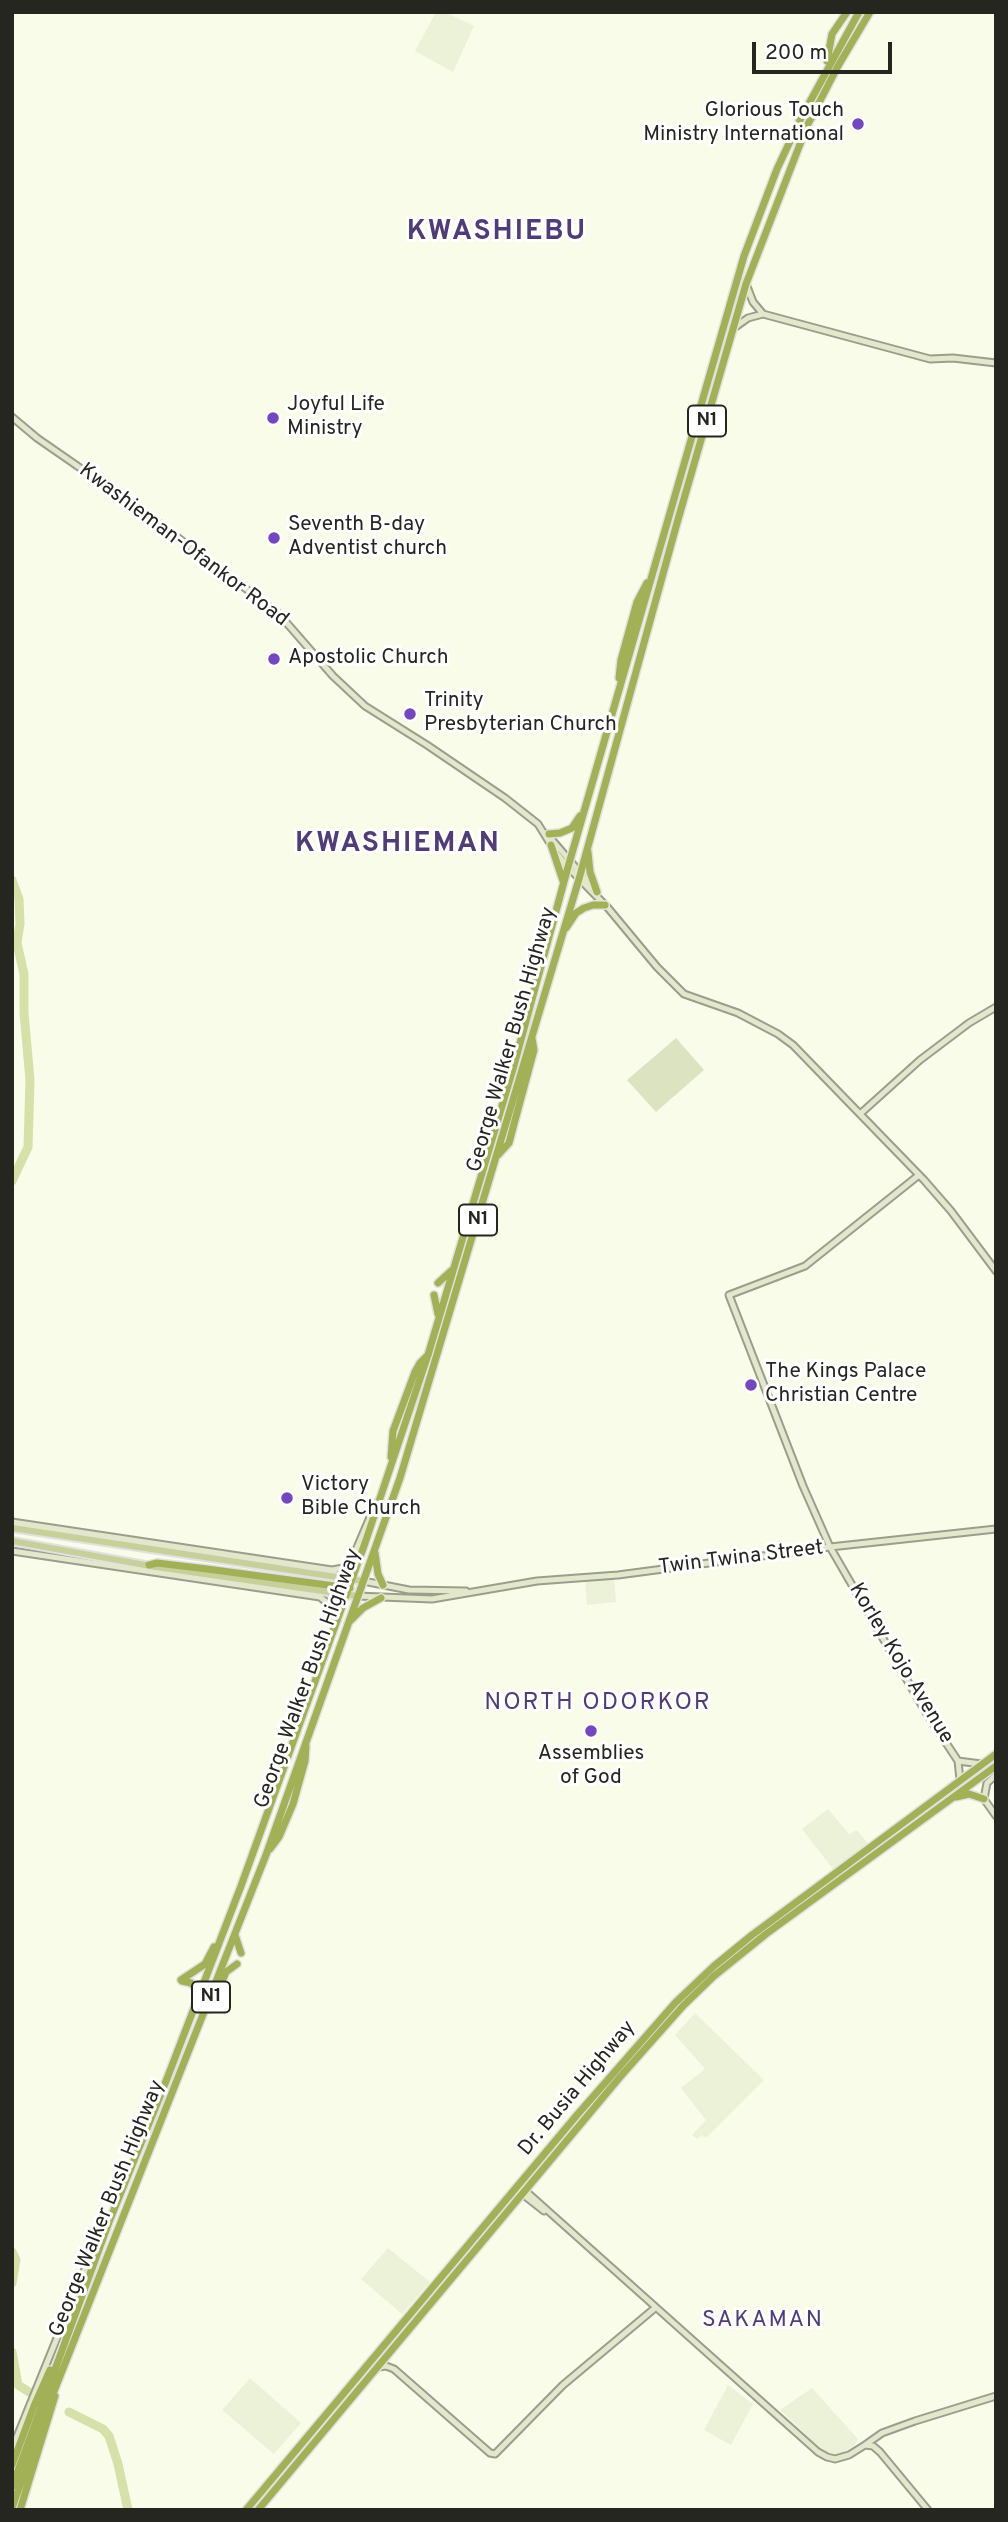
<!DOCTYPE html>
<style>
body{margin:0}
#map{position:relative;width:1008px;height:2522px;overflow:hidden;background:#f8fce9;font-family:Overpass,sans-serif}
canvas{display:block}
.frame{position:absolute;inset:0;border:14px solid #24261f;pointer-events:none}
.scale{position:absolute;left:752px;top:42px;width:140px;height:32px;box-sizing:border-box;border:4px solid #24261f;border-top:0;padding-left:9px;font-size:21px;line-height:24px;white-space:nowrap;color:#24261f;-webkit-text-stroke:5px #fff;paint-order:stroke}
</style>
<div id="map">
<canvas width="1008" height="2522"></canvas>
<div class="frame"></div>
<div class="scale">200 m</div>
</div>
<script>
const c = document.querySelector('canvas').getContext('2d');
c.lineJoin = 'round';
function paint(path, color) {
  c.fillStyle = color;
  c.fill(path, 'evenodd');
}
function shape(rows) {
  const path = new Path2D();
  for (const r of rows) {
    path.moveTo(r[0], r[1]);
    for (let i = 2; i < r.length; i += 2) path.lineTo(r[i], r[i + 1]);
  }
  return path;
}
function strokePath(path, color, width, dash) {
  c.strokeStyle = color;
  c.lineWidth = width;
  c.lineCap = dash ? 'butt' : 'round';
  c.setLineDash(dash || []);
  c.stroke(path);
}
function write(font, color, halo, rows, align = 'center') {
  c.font = font + ' Overpass,sans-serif';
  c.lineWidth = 6;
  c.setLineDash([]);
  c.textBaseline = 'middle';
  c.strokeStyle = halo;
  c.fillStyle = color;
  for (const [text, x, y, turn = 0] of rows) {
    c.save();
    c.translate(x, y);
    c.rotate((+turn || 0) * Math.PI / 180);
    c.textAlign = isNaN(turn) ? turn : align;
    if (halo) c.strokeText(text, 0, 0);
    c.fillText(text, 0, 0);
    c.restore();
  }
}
const built = shape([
 [436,12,445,12,474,26,453,72,415,51],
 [614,1577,616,1602,587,1605,585,1579],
 [828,1809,849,1834,857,1830,869,1845,833,1869,802,1829],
 [695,2013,764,2080,706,2138,702,2135,697,2139,692,2135,706,2120,681,2088,705,2069,675,2035],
 [388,2248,430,2282,402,2314,361,2279],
 [250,2378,301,2423,274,2454,222,2410],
 [728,2385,753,2404,731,2445,704,2430],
 [812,2388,858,2439,854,2446,842,2453,836,2455,824,2452,780,2410]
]);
const green = shape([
 [676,1038,704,1070,656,1112,627,1080]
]);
const river = shape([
 [12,880,19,899,20,924,17,943,24,974,24,1013,30,1080,28,1147,12,1181],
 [12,2252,16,2260,12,2283],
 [12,2352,18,2385,29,2392],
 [69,2412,103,2429,109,2436,118,2464,128,2510]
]);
const secondary = shape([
 [746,284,753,302,763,314],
 [734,328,748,318,763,314,930,359,953,358,996,363],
 [12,417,37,438,148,515,278,613,333,676,365,706,427,745,505,798,538,824,556,853,568,867,608,908,657,967,684,994,738,1013,778,1034,793,1045,924,1180,951,1211,996,1271],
 [547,834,594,889],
 [860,1114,920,1060,969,1023,996,1007],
 [919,1175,805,1266,729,1295,803,1486,830,1547,925,1711,958,1761,960,1780],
 [12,1522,332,1570,343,1568,350,1564,376,1503],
 [12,1551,320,1597,331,1606,336,1623],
 [363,1581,409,1590,466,1591],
 [357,1596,432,1599,537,1581,618,1575,830,1547,996,1529],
 [958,1761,981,1764],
 [996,1775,987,1783,984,1799,996,1816],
 [519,2185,818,2452,827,2457,835,2459,849,2455,865,2445,873,2446,880,2452,928,2510],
 [516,2189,544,2211],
 [378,2367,386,2366,394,2369,490,2453,495,2454,563,2385,655,2308],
 [865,2445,882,2433,915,2421,996,2396],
 [12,2449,87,2264,104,2229]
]);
const primary = shape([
 [12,1528,363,1581],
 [12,1541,156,1567,357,1596]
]);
const highway = shape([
 [827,61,832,34,847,12],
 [619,678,621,660,637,602,647,583],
 [549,834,560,833,572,828,580,816],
 [551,845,563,881],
 [588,852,590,872,597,892],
 [566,928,576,913,584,908,593,905,605,905],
 [498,1155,509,1143,514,1124,534,1050,532,1038],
 [438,1283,451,1271],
 [434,1295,438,1314],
 [391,1457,393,1431,415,1372,420,1363,428,1355],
 [375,1553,378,1574,383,1585],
 [149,1565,157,1563,207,1569,350,1588],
 [339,1588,344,1583,341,1577],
 [350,1621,363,1608,381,1598],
 [956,1797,969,1794,984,1799],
 [270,1849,279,1837,293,1804,305,1761,306,1746],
 [235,1935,241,1953],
 [181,1980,205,1964,214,1947],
 [182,1981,191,1983,200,1992],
 [210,2009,226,1972,237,1964],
 [12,2465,34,2406,50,2370],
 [12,2487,109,2222,163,2089,241,1886,365,1543,428,1355,513,1069,568,867,744,256,777,169,800,120,859,12],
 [12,2508,49,2404,266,1855,400,1478,579,879,677,523,746,284,807,126,838,66,870,12],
 [20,2510,55,2396],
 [246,2510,577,2115,675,2003,714,1966,752,1935,996,1754],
 [258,2510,620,2077,683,2006,714,1976,766,1934,996,1766]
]);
const markers = [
 [858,124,7,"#7347bf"],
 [273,418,7,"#7347bf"],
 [274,538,7,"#7347bf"],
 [274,659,7,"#7347bf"],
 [410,714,7,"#7347bf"],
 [751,1385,7,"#7347bf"],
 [287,1498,7,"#7347bf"],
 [591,1731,7,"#7347bf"]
];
const shields = [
 [707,421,38],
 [478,1220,38],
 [211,1997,38]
];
const shieldNames = [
 ["N1",707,421],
 ["N1",478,1220],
 ["N1",211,1997]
];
const poiNames = [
 ["Glorious Touch",844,112,"right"],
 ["Ministry International",844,136,"right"],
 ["Joyful Life",287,406],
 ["Ministry",287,430],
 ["Seventh B-day",288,526],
 ["Adventist church",288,550],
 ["Apostolic Church",288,659],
 ["Trinity",424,702],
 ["Presbyterian Church",424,726],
 ["The Kings Palace",765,1373],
 ["Christian Centre",765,1397],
 ["Victory",301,1486],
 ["Bible Church",301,1510],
 ["Assemblies",591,1755,"center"],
 ["of God",591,1779,"center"]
];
const streetNames = [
 ["Kwashieman-Ofankor Road",183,546,37],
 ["George Walker Bush Highway",513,1040,-74],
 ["Twin Twina Street",741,1559,-7],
 ["Korley Kojo Avenue",900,1664,59],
 ["George Walker Bush Highway",309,1679,-70],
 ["Dr. Busia Highway",578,2089,-50],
 ["George Walker Bush Highway",108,2209,-68]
];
const neighbourhoodNames = [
 ["SAKAMAN",763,2321]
];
const quarterNames = [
 ["NORTH ODORKOR",598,1704]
];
const districtNames = [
 ["KWASHIEBU",497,233],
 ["KWASHIEMAN",398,845]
];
paint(built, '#ecf2d7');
paint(green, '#dce3c1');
strokePath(river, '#d6e0a9', 9);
strokePath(secondary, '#9a9e8c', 9);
strokePath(primary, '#e0e1e0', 10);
strokePath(highway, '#e0e1e0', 10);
strokePath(secondary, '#e3e8cc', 5);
strokePath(primary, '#c8d09a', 6);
strokePath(highway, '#a3b156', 7);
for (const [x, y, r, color] of markers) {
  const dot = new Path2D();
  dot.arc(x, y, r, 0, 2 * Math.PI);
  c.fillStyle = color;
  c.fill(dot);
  strokePath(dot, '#fff', 2.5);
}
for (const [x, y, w] of shields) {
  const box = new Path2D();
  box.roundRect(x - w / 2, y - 15.5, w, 31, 5);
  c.fillStyle = '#fff';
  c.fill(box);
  strokePath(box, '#24261f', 2);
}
write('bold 19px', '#24261f', null, shieldNames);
write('21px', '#24261f', '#fff', poiNames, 'left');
write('21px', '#24261f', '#fff', streetNames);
c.letterSpacing = '2px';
write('23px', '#4f3c79', '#fff', neighbourhoodNames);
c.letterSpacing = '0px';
c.letterSpacing = '2px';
write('24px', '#4f3c79', '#fff', quarterNames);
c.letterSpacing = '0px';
c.letterSpacing = '2px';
write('bold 28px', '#4f3c79', '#fff', districtNames);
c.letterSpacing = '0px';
</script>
